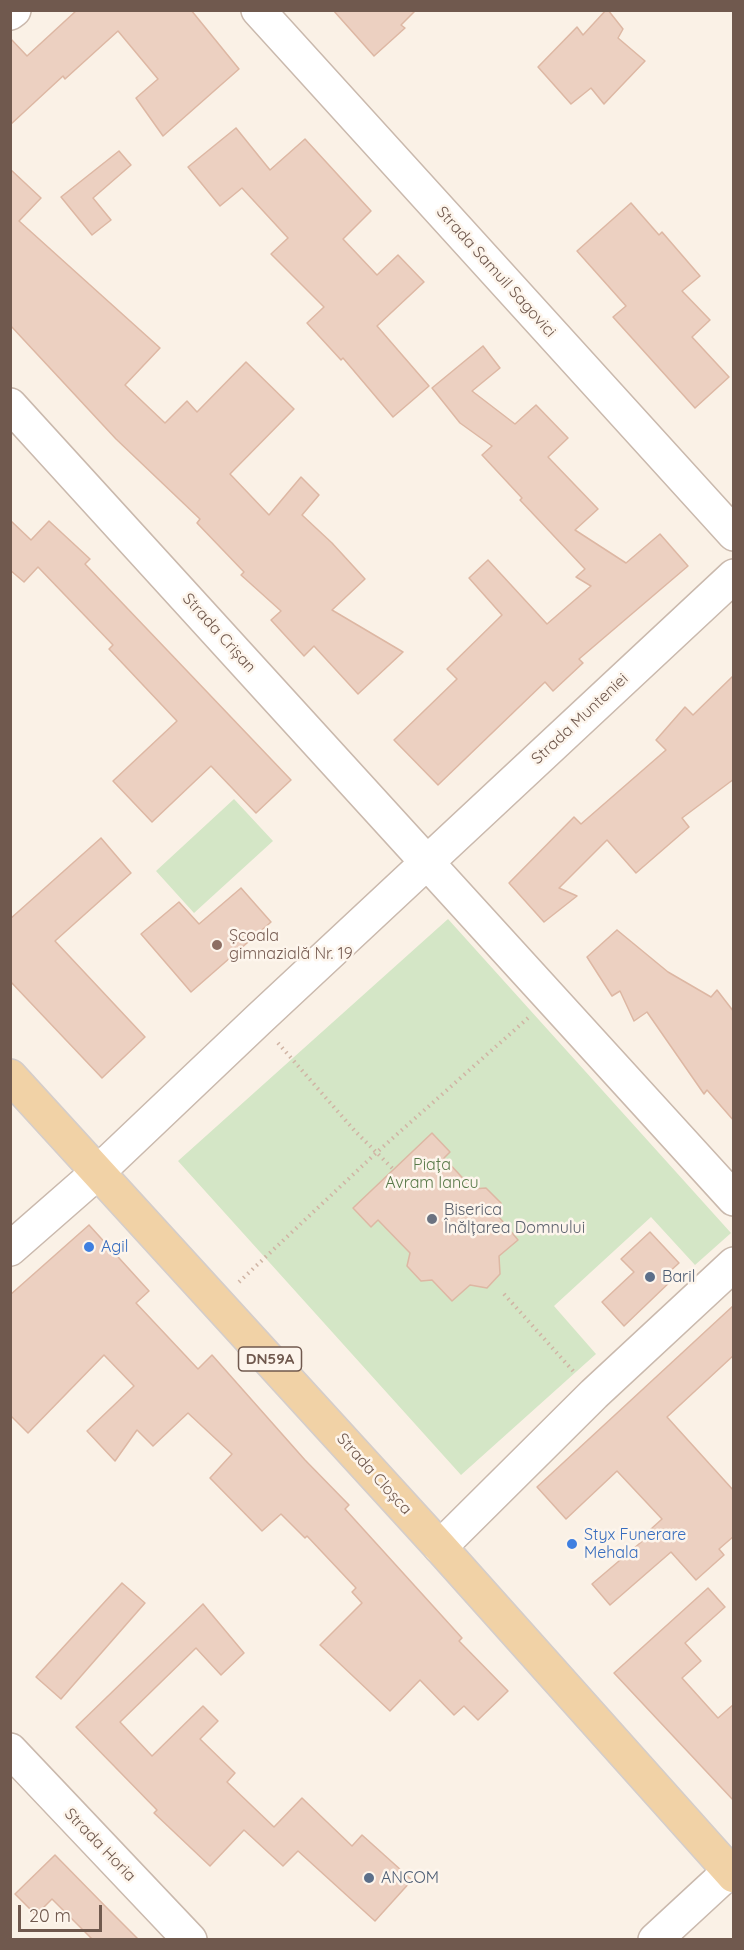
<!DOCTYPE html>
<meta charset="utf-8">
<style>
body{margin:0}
#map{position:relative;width:744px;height:1950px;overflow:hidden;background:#faf1e6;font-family:Quicksand,sans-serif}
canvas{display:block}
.frame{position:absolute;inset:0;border:12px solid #70594e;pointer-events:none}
.scale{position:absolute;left:18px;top:1905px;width:84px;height:27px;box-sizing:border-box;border:3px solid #70594e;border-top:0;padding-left:8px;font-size:18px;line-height:21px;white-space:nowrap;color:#70594e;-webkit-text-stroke:4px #fdf5ec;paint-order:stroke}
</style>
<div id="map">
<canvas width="744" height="1950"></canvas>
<div class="frame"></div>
<div class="scale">20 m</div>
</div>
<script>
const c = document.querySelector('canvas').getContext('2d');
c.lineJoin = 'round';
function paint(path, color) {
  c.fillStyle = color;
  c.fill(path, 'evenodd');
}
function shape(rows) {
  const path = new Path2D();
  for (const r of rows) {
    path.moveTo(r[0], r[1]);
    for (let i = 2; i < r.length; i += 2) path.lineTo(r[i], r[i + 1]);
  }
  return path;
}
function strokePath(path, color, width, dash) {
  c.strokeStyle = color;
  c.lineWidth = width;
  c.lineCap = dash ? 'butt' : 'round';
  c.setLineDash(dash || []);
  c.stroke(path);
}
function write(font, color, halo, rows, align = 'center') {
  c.font = font + ' Quicksand,sans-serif';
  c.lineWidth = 5;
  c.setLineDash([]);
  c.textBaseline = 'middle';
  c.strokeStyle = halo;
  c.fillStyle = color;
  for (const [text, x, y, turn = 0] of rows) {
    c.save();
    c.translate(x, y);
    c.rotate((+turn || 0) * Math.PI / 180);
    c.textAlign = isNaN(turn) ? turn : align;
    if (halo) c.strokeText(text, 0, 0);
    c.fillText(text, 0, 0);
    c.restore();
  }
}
const green = shape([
 [234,799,273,841,194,913,156,871],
 [448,919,731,1233,695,1265,651,1217,554,1306,596,1354,461,1475,178,1161]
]);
const building = shape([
 [77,10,191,10,239,69,163,136,136,98,158,79,118,31,65,79,63,76,10,125,10,38,27,56,77,10],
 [333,10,416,10,401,25,405,28,374,56,333,10],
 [606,10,608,10,623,29,618,38,645,61,604,104,591,88,571,104,538,67,577,27,583,35,606,10],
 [236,128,270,170,305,139,371,211,343,239,377,275,398,255,424,282,377,326,429,386,393,417,343,358,341,360,307,323,324,307,271,254,288,238,242,188,220,206,188,167,236,128],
 [119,151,131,165,93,198,111,220,92,235,61,197,119,151],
 [10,169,41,198,19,221,160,348,125,385,165,423,187,401,197,412,246,362,294,409,230,474,269,515,301,477,319,495,302,515,332,543,365,579,332,610,403,652,358,694,314,646,304,656,271,620,281,611,241,575,244,572,197,523,200,519,116,439,10,325,10,169],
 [631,203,659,235,662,232,700,276,682,291,710,320,692,337,729,377,695,408,613,317,626,306,577,251,631,203],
 [483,346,500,368,472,391,515,424,536,405,568,438,548,457,598,509,575,530,626,563,660,534,688,566,579,659,583,663,553,691,545,682,438,785,394,740,457,679,447,669,502,615,469,578,488,560,547,624,591,586,576,577,585,569,520,500,522,498,482,455,492,446,460,423,432,388,483,346],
 [10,520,31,540,49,521,90,559,85,564,291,780,256,813,211,766,152,822,113,781,177,721,109,649,113,645,38,567,24,582,10,570,10,520],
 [734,675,734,779,682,818,689,827,636,873,607,840,559,888,577,896,544,922,509,883,574,817,581,824,666,750,656,740,685,707,693,715,734,675],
 [101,838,131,873,55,941,145,1037,102,1078,10,981,10,919,101,838],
 [241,888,271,922,191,992,141,934,179,902,199,924,241,888],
 [617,930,668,972,711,997,717,990,734,1012,734,1121,707,1090,704,1094,647,1012,634,1021,620,991,612,996,587,957,617,930],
 [432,1133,450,1152,444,1158,473,1189,486,1188,501,1203,499,1217,518,1240,499,1256,500,1274,487,1288,470,1285,452,1301,432,1280,421,1281,407,1266,410,1253,378,1220,371,1227,353,1208,432,1133],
 [89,1225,149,1291,136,1303,198,1369,212,1355,305,1460,349,1505,345,1509,462,1638,459,1641,508,1691,478,1720,464,1706,454,1715,420,1680,390,1711,320,1645,362,1603,352,1592,356,1588,307,1536,305,1538,281,1514,262,1531,210,1478,232,1454,188,1413,153,1446,137,1430,115,1461,87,1431,134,1386,104,1355,28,1433,10,1415,10,1295,89,1225],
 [650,1232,679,1263,667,1274,673,1279,624,1326,602,1302,634,1272,621,1259,650,1232],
 [734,1305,734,1355,667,1417,734,1491,734,1536,719,1549,724,1555,696,1580,671,1552,610,1605,592,1584,653,1532,651,1529,662,1519,617,1471,566,1519,537,1487,734,1305],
 [122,1583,145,1603,61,1699,36,1677,122,1583],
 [708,1588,725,1607,685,1643,701,1661,682,1678,718,1718,734,1704,734,1801,614,1673,708,1588],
 [203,1604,244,1653,221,1675,196,1648,120,1722,152,1756,203,1706,218,1721,200,1739,235,1773,227,1782,274,1827,302,1798,352,1846,362,1835,412,1880,375,1921,298,1851,283,1866,244,1830,210,1866,154,1813,157,1810,76,1727,203,1604],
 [55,1855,108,1909,139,1940,93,1940,52,1899,36,1915,15,1894,55,1855]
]);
const path = shape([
 [278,1043,354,1130,394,1170],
 [239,1282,376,1153,528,1018],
 [504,1294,574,1372]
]);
const street = shape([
 [258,10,734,534],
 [10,13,14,10],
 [10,405,734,1199],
 [10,1249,98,1172,258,1020,734,576],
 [440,1547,594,1394,734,1264],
 [10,1750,190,1940],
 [655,1940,734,1867]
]);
const primary = shape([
 [10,1076,440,1547,734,1876]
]);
const markers = [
 [217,945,6,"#8d6e63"],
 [432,1219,6,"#6b7280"],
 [89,1247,6,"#3f7fe0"],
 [650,1277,6,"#5c6f8a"],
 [572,1544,6,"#3f7fe0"],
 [369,1878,6,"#5c6f8a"]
];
const shields = [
 [270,1359,63]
];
const shieldNames = [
 ["DN59A",270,1359]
];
const streetNames = [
 ["Strada Samuil Sagovici",496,272,48],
 ["Strada Crișan",219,633,48],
 ["Strada Munteniei",580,719,-43],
 ["Strada Cloșca",374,1474,48],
 ["Strada Horia",100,1845,46]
];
const educationNames = [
 ["Școala",229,936],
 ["gimnazială Nr. 19",229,954]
];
const parkNames = [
 ["Piața",432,1165],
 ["Avram Iancu",432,1183]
];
const worshipNames = [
 ["Biserica",444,1210],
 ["Înălțarea Domnului",444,1228]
];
const shopNames = [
 ["Agil",101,1247],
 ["Styx Funerare",584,1535],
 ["Mehala",584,1553]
];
const serviceNames = [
 ["Baril",662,1277],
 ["ANCOM",381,1878]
];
paint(green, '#d4e6c6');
paint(building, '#ecd0c1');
strokePath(building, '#ddb7a3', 1.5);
strokePath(street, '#cab9ad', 36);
strokePath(primary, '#d4cdca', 36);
strokePath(path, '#d0b4a4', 4, [1.5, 4.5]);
strokePath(street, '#fff', 33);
strokePath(primary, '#f1d2a6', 33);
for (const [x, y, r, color] of markers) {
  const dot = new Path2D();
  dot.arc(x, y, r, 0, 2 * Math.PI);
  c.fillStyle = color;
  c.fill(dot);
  strokePath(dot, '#fdf5ec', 2);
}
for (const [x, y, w] of shields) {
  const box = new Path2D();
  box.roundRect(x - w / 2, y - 12, w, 24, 4.5);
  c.fillStyle = '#fdf5ec';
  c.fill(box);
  strokePath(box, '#70594e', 1.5);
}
write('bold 15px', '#70594e', null, shieldNames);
write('16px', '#70594e', '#fdf5ec', streetNames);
write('16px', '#785e54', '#fdf5ec', educationNames, 'left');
write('16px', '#5a7a4a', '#fdf5ec', parkNames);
write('16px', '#5b616d', '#fdf5ec', worshipNames, 'left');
write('16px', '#366cbe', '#fdf5ec', shopNames, 'left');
write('16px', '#4e5e75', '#fdf5ec', serviceNames, 'left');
</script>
